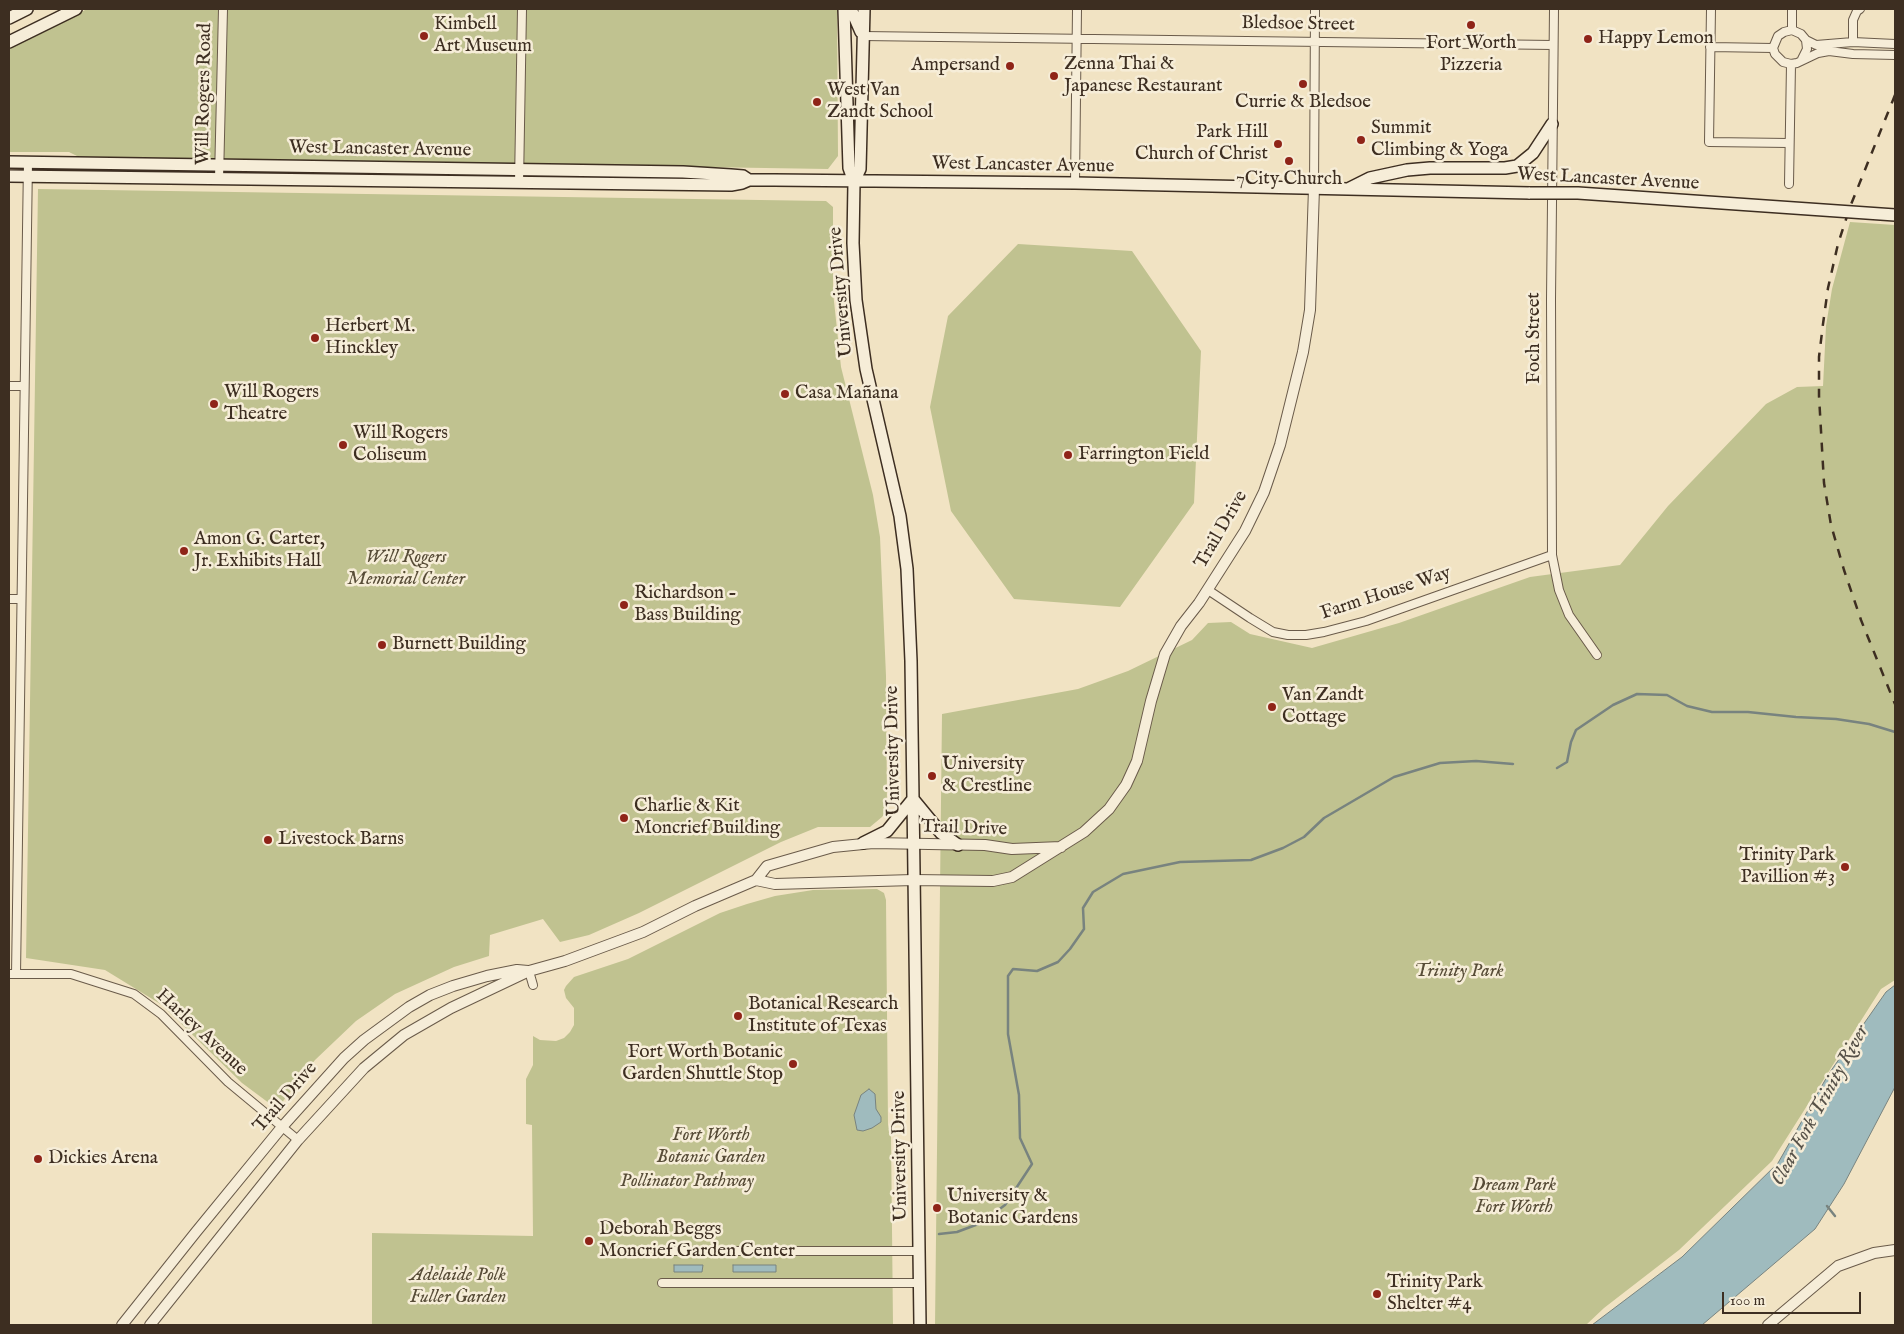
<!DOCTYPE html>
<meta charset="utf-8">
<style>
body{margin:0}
#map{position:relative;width:1904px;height:1334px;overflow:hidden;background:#f1e3c3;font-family:"IM FELL English",serif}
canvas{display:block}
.frame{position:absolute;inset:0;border:10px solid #3d2e21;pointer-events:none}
.scale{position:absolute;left:1722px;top:1292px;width:139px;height:22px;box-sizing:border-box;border:2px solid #3d2e21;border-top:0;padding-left:6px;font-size:15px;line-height:18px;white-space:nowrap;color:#3d2e21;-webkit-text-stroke:4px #f6edd8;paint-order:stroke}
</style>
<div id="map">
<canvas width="1904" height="1334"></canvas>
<div class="frame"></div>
<div class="scale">100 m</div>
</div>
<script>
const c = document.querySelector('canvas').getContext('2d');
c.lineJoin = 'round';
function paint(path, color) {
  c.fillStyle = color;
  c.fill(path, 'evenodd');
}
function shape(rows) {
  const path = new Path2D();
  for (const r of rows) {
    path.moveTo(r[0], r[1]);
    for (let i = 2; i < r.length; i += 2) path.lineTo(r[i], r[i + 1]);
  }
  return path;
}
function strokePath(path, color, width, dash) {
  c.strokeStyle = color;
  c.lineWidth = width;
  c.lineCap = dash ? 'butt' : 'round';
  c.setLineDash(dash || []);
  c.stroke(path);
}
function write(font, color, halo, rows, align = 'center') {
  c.font = font + ' "IM FELL English",serif';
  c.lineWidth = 5;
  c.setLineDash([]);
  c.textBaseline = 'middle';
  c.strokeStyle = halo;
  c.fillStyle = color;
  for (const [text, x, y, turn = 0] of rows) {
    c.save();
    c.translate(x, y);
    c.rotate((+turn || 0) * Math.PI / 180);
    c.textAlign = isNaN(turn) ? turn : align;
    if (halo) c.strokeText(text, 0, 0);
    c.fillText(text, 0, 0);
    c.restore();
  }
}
const green = shape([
 [87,9,837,9,838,156,828,169,79,157,69,152,9,152,9,49],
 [38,189,826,201,833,207,833,292,841,367,873,495,880,537,886,676,887,810,882,817,870,827,818,827,781,842,639,913,589,935,560,942,543,919,490,935,489,956,454,967,395,994,356,1021,315,1060,277,1109,242,1083,162,1005,105,970,26,958],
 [1850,222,1895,225,1895,980,1881,989,1772,1161,1679,1250,1604,1308,1586,1325,935,1325,942,714,1078,689,1128,671,1192,640,1208,623,1231,622,1250,634,1312,648,1399,623,1530,577,1620,565,1668,506,1766,404,1797,387,1823,386,1826,326,1832,289],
 [1018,244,1132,251,1201,351,1194,503,1120,607,1014,599,951,511,930,407,948,316],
 [877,889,884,893,886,900,888,1125,891,1134,893,1325,372,1325,372,1233,533,1236,532,1125,526,1124,526,1079,533,1065,533,1036,540,1040,556,1041,564,1038,570,1032,574,1025,574,1008,566,998,564,990,566,986,574,977,628,959,720,913,747,904,775,896,813,890]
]);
const water = shape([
 [1895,985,1895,1087,1844,1184,1815,1229,1702,1325,1592,1325,1682,1257,1778,1163,1828,1075,1886,992,1895,985],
 [869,1089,875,1094,876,1109,881,1117,881,1122,872,1128,863,1131,857,1130,854,1115,861,1095,869,1089],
 [674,1265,703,1265,702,1272,674,1272,674,1265],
 [733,1265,776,1265,776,1272,733,1272,733,1265]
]);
const stream = shape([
 [1557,768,1567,762,1571,742,1576,730,1613,705,1637,694,1667,695,1687,706,1712,712,1748,712,1796,717,1836,719,1869,724,1895,732],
 [1827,1206,1835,1216],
 [939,1234,957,1232,981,1223,1005,1205,1032,1164,1020,1138,1019,1095,1008,1034,1008,976,1013,969,1037,971,1058,962,1070,949,1084,929,1083,908,1093,892,1123,874,1180,862,1251,860,1283,848,1304,837,1324,818,1394,777,1440,763,1476,761,1513,764]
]);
const minor = shape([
 [1554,9,1551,299,1552,555,1559,590,1569,615,1597,655],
 [1711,9,1709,142,1789,143],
 [1792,30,1792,9],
 [863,36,1553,45],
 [1806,40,1816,45,1853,42,1895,44],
 [1853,42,1853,20,1857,11,1860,9],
 [1710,47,1773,48],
 [1802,59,1807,49,1806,40,1801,34,1792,30,1784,32,1778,36,1773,48,1775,54,1783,62,1791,64,1797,63,1818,53,1829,51,1853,54,1895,55],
 [219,179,223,9],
 [519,183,522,9],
 [1075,183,1077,9],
 [1789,184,1791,64],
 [1314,188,1315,9],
 [9,386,24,386],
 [1208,590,1250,618,1273,632,1288,635,1306,635,1324,632,1366,621,1552,555],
 [9,599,21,599],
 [529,971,533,985],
 [9,974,71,974,134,994,161,1014,228,1082,298,1140],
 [16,974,28,162],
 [662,1251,920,1251],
 [662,1283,920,1283]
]);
const tertiary = shape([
 [756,880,775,884,913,880,993,881,1012,877,1084,832,1109,809,1126,785,1137,761,1151,701,1165,654,1181,626,1199,603,1245,531,1264,492,1280,445,1303,352,1310,310,1314,188],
 [122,1325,196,1232,282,1127,344,1058,364,1040,409,1007,430,995,453,986,487,976,517,970,528,971],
 [150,1325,298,1140,364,1068,404,1035,451,1008,529,971,565,961,643,932,695,906,756,880,767,866,833,847,873,843,985,845,1012,849,1061,847],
 [1768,1325,1838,1266,1874,1253,1895,1250]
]);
const secondary = shape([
 [844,9,849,168,854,182],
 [851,9,861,32],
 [864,9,860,169,854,182,853,243,856,300,866,369,900,516,907,569,911,661,913,799,920,1325],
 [9,18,27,9],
 [9,42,76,9],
 [9,162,683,172,731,175,743,176,749,180,774,180,1075,183,1530,193],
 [9,176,731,185,742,183,749,180],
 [1350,188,1370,178,1407,170,1430,168,1505,168,1517,166,1533,153,1552,124],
 [913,799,941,833,958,845],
 [863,843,887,831,913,799]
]);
const rail = shape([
 [1895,95,1850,207,1838,244,1828,288,1823,324,1819,357,1819,396,1824,483,1831,525,1844,570,1861,620,1895,704]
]);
const secondaryBridge = shape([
 [1530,193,1578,193,1895,215]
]);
const markers = [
 [1471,25,5,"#8f2418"],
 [424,36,5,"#8f2418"],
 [1588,39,5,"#8f2418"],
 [1010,66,5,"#8f2418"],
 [1054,76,5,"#8f2418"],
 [1303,84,5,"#8f2418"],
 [817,102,5,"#8f2418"],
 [1361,140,5,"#8f2418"],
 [1278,144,5,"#8f2418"],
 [1289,161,5,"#8f2418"],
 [315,338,5,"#8f2418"],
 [785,394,5,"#8f2418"],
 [214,404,5,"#8f2418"],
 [343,445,5,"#8f2418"],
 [1068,455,5,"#8f2418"],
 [184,551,5,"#8f2418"],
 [624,605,5,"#8f2418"],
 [382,645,5,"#8f2418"],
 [1272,707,5,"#8f2418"],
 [932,776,5,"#8f2418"],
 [624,818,5,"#8f2418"],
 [268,840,5,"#8f2418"],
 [1845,867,5,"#8f2418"],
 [738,1016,5,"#8f2418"],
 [793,1064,5,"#8f2418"],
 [38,1159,5,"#8f2418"],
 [937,1208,5,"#8f2418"],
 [589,1241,5,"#8f2418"],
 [1377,1294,5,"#8f2418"]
];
const poiNames = [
 ["Kimbell",434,25],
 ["Art Museum",434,47],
 ["Happy Lemon",1598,39],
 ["Fort Worth",1471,44,"center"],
 ["Pizzeria",1471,66,"center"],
 ["Zenna Thai &",1064,65],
 ["Japanese Restaurant",1064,87],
 ["Ampersand",1000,66,"right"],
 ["West Van",827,91],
 ["Zandt School",827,113],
 ["Currie & Bledsoe",1303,103,"center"],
 ["Summit",1371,129],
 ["Climbing & Yoga",1371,151],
 ["Park Hill",1268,133,"right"],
 ["Church of Christ",1268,155,"right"],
 ["7City Church",1289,180,"center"],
 ["Herbert M.",325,327],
 ["Hinckley",325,349],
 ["Will Rogers",224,393],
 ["Theatre",224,415],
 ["Casa Mañana",795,394],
 ["Will Rogers",353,434],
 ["Coliseum",353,456],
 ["Farrington Field",1078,455],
 ["Amon G. Carter,",194,540],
 ["Jr. Exhibits Hall",194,562],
 ["Richardson -",634,594],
 ["Bass Building",634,616],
 ["Burnett Building",392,645],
 ["Van Zandt",1282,696],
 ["Cottage",1282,718],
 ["University",942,765],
 ["& Crestline",942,787],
 ["Charlie & Kit",634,807],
 ["Moncrief Building",634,829],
 ["Livestock Barns",278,840],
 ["Trinity Park",1835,856,"right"],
 ["Pavillion #3",1835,878,"right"],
 ["Botanical Research",748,1005],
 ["Institute of Texas",748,1027],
 ["Fort Worth Botanic",783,1053,"right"],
 ["Garden Shuttle Stop",783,1075,"right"],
 ["Dickies Arena",48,1159],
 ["University &",947,1197],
 ["Botanic Gardens",947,1219],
 ["Deborah Beggs",599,1230],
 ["Moncrief Garden Center",599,1252],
 ["Trinity Park",1387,1283],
 ["Shelter #4",1387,1305]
];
const streetNames = [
 ["Bledsoe Street",1298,25,1],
 ["Will Rogers Road",205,94,-89],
 ["West Lancaster Avenue",380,150,1],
 ["West Lancaster Avenue",1023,166,1],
 ["West Lancaster Avenue",1608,180,3],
 ["University Drive",842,292,-95],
 ["Foch Street",1535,338,-90],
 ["Trail Drive",1222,530,-60],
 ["Farm House Way",1386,594,-18],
 ["University Drive",894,751,-91],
 ["Trail Drive",964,829,2],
 ["Harley Avenue",201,1033,43],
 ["Trail Drive",286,1098,-49],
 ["University Drive",901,1156,-91]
];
const parkNames = [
 ["Will Rogers",406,558],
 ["Memorial Center",406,580],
 ["Trinity Park",1459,972],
 ["Fort Worth",711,1136],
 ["Botanic Garden",711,1158],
 ["Pollinator Pathway",687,1182],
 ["Dream Park",1514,1186],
 ["Fort Worth",1514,1208],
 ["Adelaide Polk",458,1276],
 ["Fuller Garden",458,1298]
];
const waterNames = [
 ["Clear Fork Trinity River",1821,1106,-61]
];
paint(green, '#c0c290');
paint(water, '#9fbbbe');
strokePath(water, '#78837f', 1);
strokePath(stream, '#78837f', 2.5);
strokePath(minor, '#6a5b4a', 10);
strokePath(tertiary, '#6a5b4a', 12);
strokePath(secondary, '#3d2e21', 14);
strokePath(minor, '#f6edd8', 8);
strokePath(tertiary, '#f6edd8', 10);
strokePath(secondary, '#f6edd8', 11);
strokePath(rail, '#3d2e21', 2.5, [9, 9]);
strokePath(secondaryBridge, '#3d2e21', 14, []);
strokePath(secondaryBridge, '#f6edd8', 11);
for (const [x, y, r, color] of markers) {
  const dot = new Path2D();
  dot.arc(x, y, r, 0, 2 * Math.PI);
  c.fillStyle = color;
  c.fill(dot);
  strokePath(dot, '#f6edd8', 2);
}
write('19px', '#3d2e21', '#f6edd8', poiNames, 'left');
write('19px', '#3d2e21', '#f6edd8', streetNames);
write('italic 19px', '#574c37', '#f6edd8', parkNames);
write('italic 20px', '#565148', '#f6edd8', waterNames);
</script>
